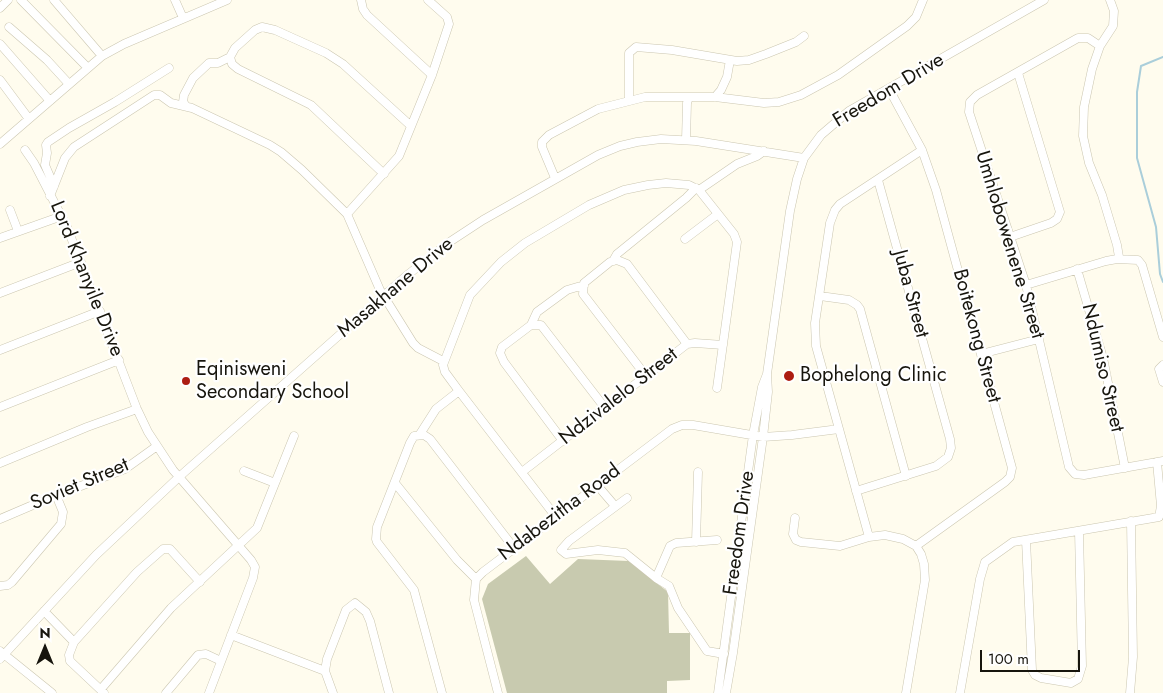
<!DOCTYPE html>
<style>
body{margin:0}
#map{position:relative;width:1163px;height:693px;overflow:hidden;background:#fffcee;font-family:Jost,sans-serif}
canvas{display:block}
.north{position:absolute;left:20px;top:623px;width:50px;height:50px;-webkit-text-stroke:4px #fff;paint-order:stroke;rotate:0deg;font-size:14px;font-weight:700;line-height:20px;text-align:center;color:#17150d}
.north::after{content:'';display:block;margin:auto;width:18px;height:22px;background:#17150d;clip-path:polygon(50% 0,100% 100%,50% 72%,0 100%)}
.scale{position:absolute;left:980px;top:650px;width:100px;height:22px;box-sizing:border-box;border:2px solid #17150d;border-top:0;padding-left:6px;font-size:15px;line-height:18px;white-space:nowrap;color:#17150d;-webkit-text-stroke:4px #fff;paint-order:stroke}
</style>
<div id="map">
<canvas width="1163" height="693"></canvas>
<div class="north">N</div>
<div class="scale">100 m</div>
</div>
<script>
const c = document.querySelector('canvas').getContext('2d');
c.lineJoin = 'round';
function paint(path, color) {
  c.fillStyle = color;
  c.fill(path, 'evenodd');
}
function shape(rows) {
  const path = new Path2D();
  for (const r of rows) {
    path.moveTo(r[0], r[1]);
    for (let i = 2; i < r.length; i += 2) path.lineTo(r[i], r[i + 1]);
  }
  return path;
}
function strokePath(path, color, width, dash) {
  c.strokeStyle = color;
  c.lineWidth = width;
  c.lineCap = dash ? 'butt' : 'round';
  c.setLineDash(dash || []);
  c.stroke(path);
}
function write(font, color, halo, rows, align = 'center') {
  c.font = font + ' Jost,sans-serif';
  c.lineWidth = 4.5;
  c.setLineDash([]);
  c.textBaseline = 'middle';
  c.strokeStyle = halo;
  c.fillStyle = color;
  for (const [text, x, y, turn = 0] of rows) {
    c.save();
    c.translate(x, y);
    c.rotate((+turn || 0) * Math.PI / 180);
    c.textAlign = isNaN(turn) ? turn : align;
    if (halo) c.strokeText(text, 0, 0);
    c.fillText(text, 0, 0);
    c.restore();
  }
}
const green = shape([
 [526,556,550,584,578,559,629,561,668,592,669,633,690,633,690,680,667,681,667,693,507,693,482,599,488,584]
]);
const stream = shape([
 [1163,57,1141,66,1137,92,1137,158,1156,227,1160,274,1163,282]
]);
const minor = shape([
 [21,0,88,68],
 [54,0,102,56],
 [175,0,183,18],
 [361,0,363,9,367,15,432,75],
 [1110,0,1114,11,1113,26,1100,46,1092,69,1084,107,1083,136,1089,163,1102,195,1117,245,1119,257,1117,259],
 [0,8,8,0],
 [9,27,47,60,69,84],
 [0,44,50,101],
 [1100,46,1088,38,1078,38,977,95,970,102,969,112,1026,285,1069,467,1075,474,1084,475,1163,461],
 [230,57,235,48,255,30,262,27,275,30,326,53,343,64,411,126],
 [230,57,232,64,238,69,311,105,384,174],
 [0,80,29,119],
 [889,89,922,150,936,190,1012,468,1010,477,1005,482,916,546],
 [715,97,721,90,727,77,730,60],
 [629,101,629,53,636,47,672,50,737,61,749,60,766,54,796,42,804,36],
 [186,106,183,102,184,95,193,78,209,63,218,63,230,57],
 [686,140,687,103,689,97],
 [0,144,102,56,124,44,227,0],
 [25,150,34,163,67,227,137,409,148,432,173,470,251,560,255,567,253,578,209,693],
 [555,178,542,147,542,142,549,135,598,109,645,97,715,97,764,103,779,102,801,95,838,75,907,26,916,17,923,0],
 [54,186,45,165,47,153,46,145,48,142,69,128,115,102,169,68],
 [699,190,737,164,757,156,764,151],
 [50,196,65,158,74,147,154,95,160,95,171,103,192,108,270,145,281,152,302,170,347,214,380,290,413,343,418,348,443,361],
 [10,210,18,231],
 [347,214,399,156,432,75,449,24,447,17,428,0],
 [1010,237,1051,223,1057,219,1060,212,1018,73],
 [0,238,62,216],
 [685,239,718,214],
 [613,261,617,254,686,198,696,188],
 [1077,269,1103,358,1125,468],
 [1026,285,1106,261,1117,259,1138,260,1142,265,1163,337],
 [0,293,81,262],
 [820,296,849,300,857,305,860,309,906,476],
 [531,325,537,312,567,290,584,285],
 [0,350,100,311],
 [981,354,1039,339],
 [1163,365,1159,369,1163,382],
 [646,376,583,294,584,283,610,262,617,260,627,264,687,344],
 [0,407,119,360],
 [420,434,436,409,459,391],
 [563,441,504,362,500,353,502,347,531,325,541,325,605,408],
 [0,463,87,427,137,409],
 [244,471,275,483],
 [522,472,687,344,695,343,723,345],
 [395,483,457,560,476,579],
 [597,485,615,506],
 [856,491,936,466,948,457,951,448,950,439,878,180],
 [627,498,569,541,561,550,566,554,598,550,625,553,656,578,669,586,678,608,707,651,724,654],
 [556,517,459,391,445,372,443,365,470,295,501,262,525,243,589,205,624,190,648,185,666,183,689,185,699,190,734,234,737,242,717,388],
 [795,518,793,534,796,540,801,542,840,546,869,537,885,535,903,539,916,546,921,554,924,564,925,580,906,693],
 [0,519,47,499,125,469,157,446],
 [869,537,816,346,815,323,830,223,835,210,840,204,922,150],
 [1026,540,1032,670,1035,675,1041,678,1071,683,1078,679,1082,666,1079,531],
 [696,542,698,472],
 [656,578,670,546,676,543,717,540],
 [0,586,8,585,12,582,61,524,63,512,56,495],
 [44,611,74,642],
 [231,635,325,671],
 [0,651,52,693],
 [0,659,96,555,179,477,406,276,451,241,483,220,598,155,620,146,637,142,661,139,696,141,804,158],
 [101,689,171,608,257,528,294,436],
 [104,693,70,661,69,655,74,642,137,572,163,549,170,549,200,582],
 [166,693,198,655,206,654,221,661],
 [333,693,325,671,327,659,346,610,355,603,366,612,370,621,389,693],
 [442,693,414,590,377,542,376,539,377,527,410,443,414,436,424,435,430,439,514,548],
 [498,693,474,600,476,579,483,572,672,429,682,425,693,425,763,437,792,435,839,429],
 [718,693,753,435,762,387,767,374,790,211,797,179,804,158,821,135,849,111,1044,0],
 [726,693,733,653,763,437,768,392,767,374],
 [960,693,980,579,985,562,1013,542,1159,517,1161,506,1157,462],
 [1130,693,1133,657,1131,521]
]);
const markers = [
 [789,376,6,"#ad1d12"],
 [186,381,5,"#ad1d12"]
];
const streetNames = [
 ["Freedom Drive",889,91,-31],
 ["Umhlobowenene Street",1009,245,73],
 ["Lord Khanyile Drive",86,279,68],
 ["Masakhane Drive",396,288,-40],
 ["Juba Street",910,294,75],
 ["Boitekong Street",976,336,75],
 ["Ndumiso Street",1102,368,77],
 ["Ndzivalelo Street",619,397,-38],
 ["Soviet Street",80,485,-23],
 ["Ndabezitha Road",560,513,-37],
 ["Freedom Drive",740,533,-82]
];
const poiNames = [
 ["Eqinisweni",196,370],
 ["Secondary School",196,393],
 ["Bophelong Clinic",800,376]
];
paint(green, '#c8caaf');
strokePath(stream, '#aaceda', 2);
strokePath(minor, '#cbc6b0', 9);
strokePath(minor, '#fff', 8);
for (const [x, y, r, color] of markers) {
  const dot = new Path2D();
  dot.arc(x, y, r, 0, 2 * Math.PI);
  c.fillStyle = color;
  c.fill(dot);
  strokePath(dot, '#fff', 2);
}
write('20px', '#17150d', '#fff', streetNames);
write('20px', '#17150d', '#fff', poiNames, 'left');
</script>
